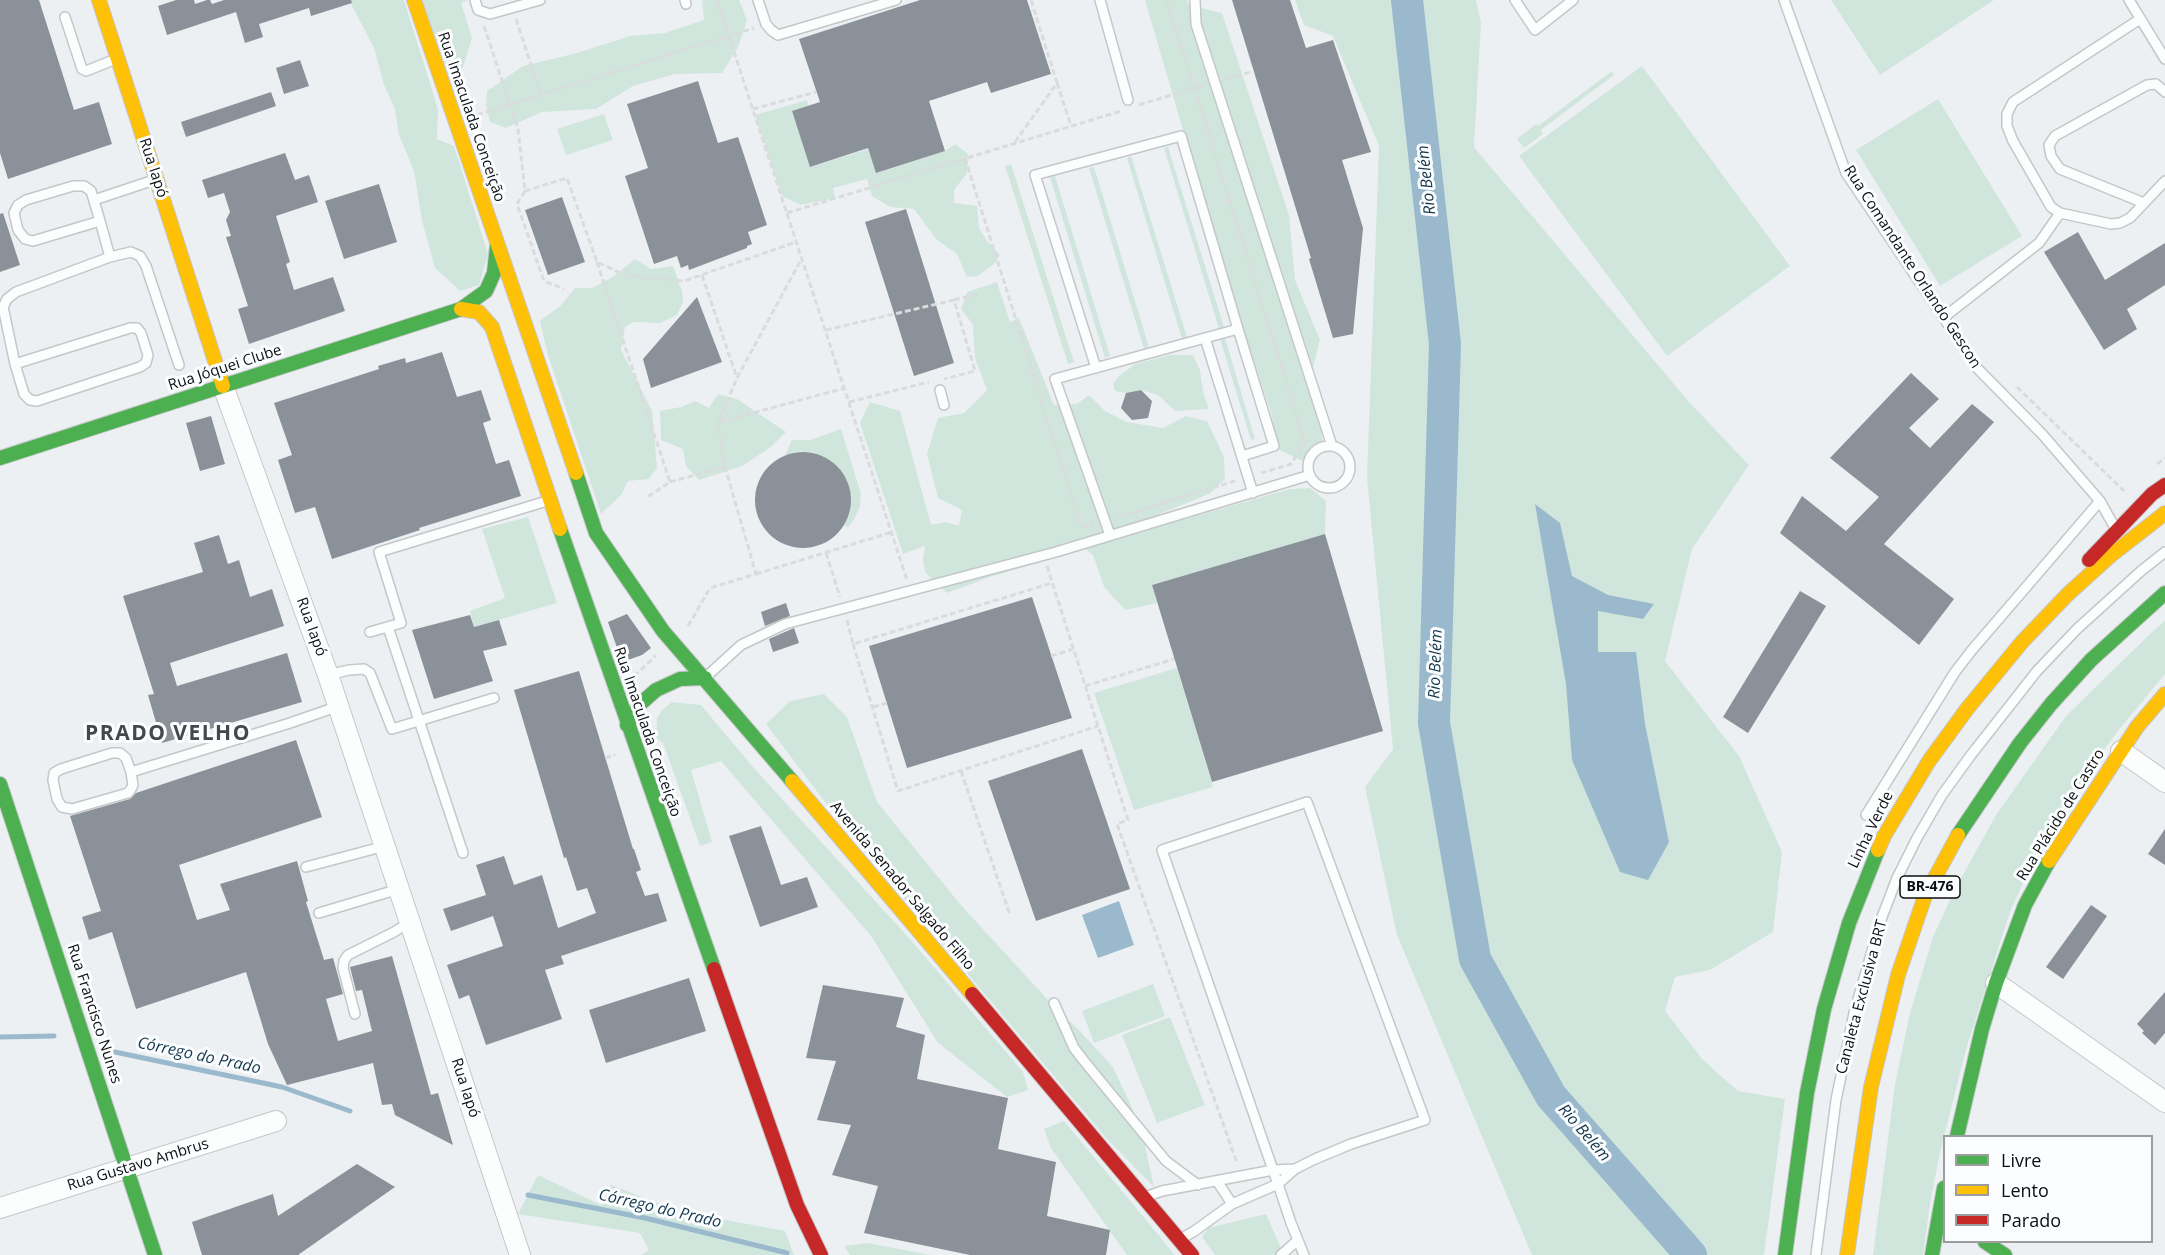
<!DOCTYPE html>
<meta charset="utf-8">
<style>
body{margin:0}
#map{position:relative;width:2165px;height:1255px;overflow:hidden;background:#edf0f3;font-family:"Open Sans",sans-serif}
canvas{display:block}
.legend{position:absolute;left:1943px;top:1135px;width:210px;height:108px;box-sizing:border-box;background:#fbfdff;border:2px solid #9c9d9f;margin:0;padding:8px 10px;list-style:none;font-size:18px;color:#0d0e10}
.legend li{display:flex;align-items:center;gap:12px;height:30px}
.legend b{width:30px;border:2px solid #9c9d9f}
</style>
<div id="map">
<canvas width="2165" height="1255"></canvas>
<ul class="legend">
<li><b style="height:8px;background:#4caf50"></b>Livre</li>
<li><b style="height:8px;background:#ffc107"></b>Lento</li>
<li><b style="height:8px;background:#c62828"></b>Parado</li>
</ul>
</div>
<script>
const c = document.querySelector('canvas').getContext('2d');
c.lineJoin = 'round';
function paint(path, color) {
  c.fillStyle = color;
  c.fill(path, 'evenodd');
}
function shape(rows) {
  const path = new Path2D();
  for (const r of rows) {
    if (r.length === 3) {
      path.moveTo(r[0] + r[2], r[1]);
      path.arc(r[0], r[1], r[2], 0, 2 * Math.PI);
      continue;
    }
    path.moveTo(r[0], r[1]);
    for (let i = 2; i < r.length; i += 2) path.lineTo(r[i], r[i + 1]);
  }
  return path;
}
function strokePath(path, color, width, dash) {
  c.strokeStyle = color;
  c.lineWidth = width;
  c.lineCap = dash ? 'butt' : 'round';
  c.setLineDash(dash || []);
  c.stroke(path);
}
function write(font, color, halo, rows, align = 'center') {
  c.font = font + ' "Open Sans",sans-serif';
  c.lineWidth = 6;
  c.setLineDash([]);
  c.textBaseline = 'middle';
  c.strokeStyle = halo;
  c.fillStyle = color;
  for (const [text, x, y, turn = 0] of rows) {
    c.save();
    c.translate(x, y);
    c.rotate((+turn || 0) * Math.PI / 180);
    c.textAlign = isNaN(turn) ? turn : align;
    if (halo) c.strokeText(text, 0, 0);
    c.fillText(text, 0, 0);
    c.restore();
  }
}
const green = shape([
 [349,0,404,0,438,109,437,139,454,146,488,254,479,285,460,291,435,268,422,221,414,171,399,135,395,109,384,85,374,48],
 [419,0,468,0,461,3,472,38,455,93],
 [702,0,739,0,747,20,739,45,722,73,675,74,633,86,596,109,542,112,506,128,490,122,486,105,487,91,523,66,577,53,630,36,665,33,704,20],
 [1145,0,1187,0,1189,5,1222,13,1289,215,1295,280,1320,340,1312,371,1323,444,1305,462,1277,449,1272,416,1219,254],
 [1295,0,1476,0,1481,23,1474,147,1689,402,1749,465,1692,549,1665,661,1739,756,1782,852,1773,932,1710,970,1675,977,1665,1011,1703,1060,1738,1091,1785,1099,1764,1255,1532,1255,1397,935,1365,787,1393,749,1367,478,1379,146,1333,36,1304,25],
 [1831,0,1994,0,1880,75],
 [1642,66,1790,266,1667,356,1519,156],
 [1612,71,1614,75,1541,130,1543,134,1524,148,1517,139,1536,124,1538,126],
 [1938,99,2022,236,1940,286,1856,150],
 [807,100,809,106,792,112,811,167,868,149,877,173,945,151,955,144,968,154,967,173,954,190,954,203,977,206,979,228,987,241,1000,255,995,263,978,276,967,277,957,254,936,239,914,209,890,207,872,196,867,179,833,188,835,198,801,205,782,196,755,115],
 [604,114,613,140,566,155,557,129],
 [1168,147,1224,327,1219,329,1164,148],
 [1131,156,1187,337,1182,339,1127,158],
 [1011,164,1074,362,1068,364,1005,166],
 [1094,167,1149,347,1144,349,1089,168],
 [1055,176,1110,356,1105,358,1050,177],
 [635,259,651,269,673,266,682,291,683,302,677,315,660,323,633,322,625,327,621,350,652,411,657,468,649,479,628,481,621,495,601,514,548,355,540,321,560,306,575,288,592,288,614,276],
 [997,282,1010,322,1019,318,1054,405,1077,404,1089,395,1105,411,1127,422,1163,428,1186,416,1207,421,1224,457,1225,479,1209,494,1147,519,1118,528,1126,536,1290,489,1310,488,1326,501,1325,534,1152,585,1157,603,1125,610,1104,587,1093,555,1085,549,990,577,947,593,925,572,923,559,925,546,903,554,860,423,870,402,900,411,931,525,946,522,959,526,962,510,938,498,927,454,938,418,964,413,987,390,975,358,973,325,961,309,967,292],
 [1225,338,1255,439,1251,440,1220,339],
 [1170,355,1193,355,1200,370,1203,392,1209,409,1175,411,1158,395,1141,390,1126,393,1115,391,1113,384,1118,377,1135,364],
 [718,394,737,399,786,432,771,447,742,466,699,480,686,466,683,449,661,440,660,411,681,407,695,401,709,408],
 [841,429,861,494,860,507,853,521,848,527,844,526,850,512,851,497,848,482,840,469,829,459,815,453,800,451,785,455,792,440,810,440],
 [528,517,557,603,474,627,470,611,505,598,482,529],
 [2165,621,2165,674,2117,732,2074,792,2032,863,2010,912,1967,1046,1940,1152,1930,1204,1923,1255,1873,1255,1895,1084,1910,1013,1933,937,1954,891,1996,815,2066,716,2151,633],
 [1177,668,1213,787,1134,810,1094,693],
 [824,694,847,717,877,802,960,904,1059,1012,1077,1028,1113,1067,1141,1127,1154,1187,1108,1140,847,831,766,724,790,701],
 [672,702,701,705,752,766,909,938,1023,1072,1028,1090,1007,1097,938,1043,871,936,721,761,691,770,712,842,700,846,663,743,656,738,657,718,663,709],
 [1153,984,1165,1016,1094,1043,1082,1011],
 [1170,1017,1205,1105,1157,1123,1122,1035],
 [1064,1121,1175,1255,1127,1255,1051,1148,1044,1129],
 [538,1175,601,1205,611,1185,678,1211,785,1231,794,1255,641,1255,649,1250,640,1233,518,1214],
 [1266,1214,1284,1255,1215,1255,1202,1237,1208,1228],
 [867,1243,931,1255,850,1255,844,1246]
]);
const water = shape([
 [1535,504,1560,523,1572,576,1608,595,1654,604,1643,619,1598,611,1598,652,1636,652,1645,724,1669,842,1648,880,1620,872,1572,760,1566,684],
 [1119,901,1134,945,1098,958,1082,915]
]);
const stream = shape([
 [0,1037,54,1036],
 [110,1051,282,1087,350,1111],
 [528,1195,645,1218,787,1253]
]);
const river = shape([
 [1407,0,1445,344,1434,723,1475,959,1551,1096,1691,1255]
]);
const building = shape([
 [0,0,39,0,74,110,99,102,112,144,8,179,0,153],
 [176,0,194,0,195,4,207,0,210,0,212,4,224,0,351,0,352,3,311,16,309,8,259,24,263,37,245,43,236,12,167,35,158,6],
 [920,0,1027,0,1051,74,991,93,987,82,929,101,945,151,876,173,868,148,810,167,792,111,820,102,799,39],
 [1232,0,1290,0,1306,48,1333,40,1371,152,1342,160,1363,228,1353,334,1333,338,1309,259,1311,258],
 [300,60,309,86,284,94,276,68],
 [698,81,718,143,738,137,767,225,748,232,752,244,747,246,747,248,689,270,688,265,681,268,677,256,654,264,625,176,648,168,627,104],
 [271,92,276,106,186,137,181,122],
 [285,153,295,180,309,175,318,202,276,216,290,262,286,264,294,290,333,277,345,311,249,344,238,309,248,306,226,237,231,236,226,220,230,212,224,193,208,198,202,180],
 [379,184,397,242,344,259,325,201],
 [562,197,585,262,548,275,525,210],
 [906,209,954,363,914,376,865,222],
 [3,213,20,265,0,272,0,214],
 [2078,232,2105,280,2165,243,2165,285,2127,309,2137,329,2104,350,2044,252],
 [697,297,722,362,651,388,643,359],
 [442,352,457,397,481,390,491,420,483,423,496,464,509,460,521,496,419,528,420,530,332,559,315,507,295,513,278,460,292,455,274,403,379,369,378,366,405,358,406,363],
 [1911,373,1939,399,1909,428,1930,448,1972,404,1994,422,1884,544,1954,599,1919,645,1780,533,1802,496,1846,531,1879,497,1830,458],
 [1141,390,1152,401,1148,418,1132,420,1121,408,1126,393],
 [211,416,225,464,200,471,186,423],
 [803,500,48],
 [1325,534,1383,731,1212,782,1152,585],
 [219,535,228,564,239,560,250,597,272,589,284,626,170,663,177,686,287,653,302,702,162,743,148,695,154,694,123,596,203,572,194,543],
 [1800,591,1826,606,1748,733,1723,717],
 [1032,597,1072,718,907,768,869,646],
 [786,603,790,616,765,626,761,612],
 [627,614,651,648,642,655,622,662,608,622],
 [470,615,474,627,499,620,507,645,483,651,493,681,434,699,412,630],
 [794,628,799,643,773,652,769,639],
 [579,671,633,849,634,849,641,870,636,872,645,896,658,893,667,921,561,956,564,964,545,970,562,1019,486,1045,469,995,459,999,447,965,503,946,493,916,451,931,443,909,486,895,476,865,504,856,514,885,542,875,558,928,596,913,587,888,577,891,566,857,564,858,514,690],
 [296,740,322,817,179,865,197,920,230,910,220,884,297,861,308,901,306,902,324,960,333,958,343,994,326,999,338,1041,372,1031,362,990,356,991,350,967,392,956,431,1095,438,1093,453,1145,395,1115,392,1104,382,1105,373,1063,287,1085,268,1044,246,972,136,1009,112,932,89,940,82,917,101,911,70,816,130,799,136,793],
 [1082,749,1130,889,1036,921,988,781],
 [761,826,781,885,807,877,818,907,760,927,729,836],
 [2165,829,2165,865,2148,854],
 [2091,905,2107,916,2063,979,2046,967],
 [689,978,706,1031,606,1063,589,1010],
 [823,985,904,998,896,1027,925,1035,917,1079,1008,1098,998,1149,1056,1162,1047,1216,1110,1230,1106,1255,970,1255,864,1233,878,1186,832,1175,851,1125,817,1120,836,1061,806,1058],
 [2165,992,2165,1033,2155,1045,2142,1033,2144,1031,2137,1024],
 [357,1164,395,1187,298,1255,202,1255,192,1222,273,1194,278,1216]
]);
const path = shape([
 [717,0,907,580],
 [516,19,541,95],
 [484,26,518,129,525,191,517,204,544,281,564,289],
 [1227,79,1254,71],
 [1057,83,1071,126],
 [1203,86,1194,88,1305,442,1291,464,1261,473],
 [1139,105,1194,88,1167,0],
 [753,109,816,92],
 [477,115,754,28],
 [1015,142,1057,83,1031,0],
 [965,158,1082,529],
 [525,191,567,178,597,262,627,276,684,281,796,242],
 [787,213,1121,111],
 [597,262,670,482,647,497],
 [702,275,737,378],
 [954,300,978,294],
 [826,330,954,300,975,371,944,379],
 [2017,387,2124,491],
 [849,402,929,382],
 [719,422,845,388],
 [2157,464,2165,458],
 [670,482,725,467],
 [1118,517,1235,481],
 [1081,527,1094,524],
 [826,553,840,597],
 [1047,566,1128,820,1117,824,1237,1163],
 [756,574,892,532],
 [847,620,853,644,1052,583],
 [688,626,710,588,756,574,725,467,718,423,737,378,802,258],
 [853,644,898,791,1098,726],
 [1051,656,1073,649],
 [634,676,655,657,654,655],
 [1085,686,1174,659],
 [873,707,887,703],
 [605,758,615,755],
 [961,771,1010,915]
]);
const lane = shape([
 [475,0,478,10,490,14,540,0],
 [685,0,686,4],
 [758,0,766,24,771,30,778,35,896,0],
 [1100,0,1128,100],
 [1195,0,1196,24,1332,446],
 [1515,0,1535,30,1573,0],
 [1784,0,1846,173,1978,369,2042,434,2100,501,2115,528],
 [2129,0,2165,59],
 [65,17,82,69,86,71,116,59],
 [2140,19,2013,102,2007,114,2007,126,2013,141,2051,207,2060,213,2111,224,2120,223,2130,218,2165,181],
 [94,200,154,180],
 [2144,203,2060,169,2051,156,2049,145,2055,136,2147,85,2156,84,2165,92],
 [100,221,33,241,25,239,18,230,14,213,18,205,26,200,73,186,84,186,91,191,100,221,110,257],
 [1943,318,2039,243,2060,213],
 [1238,329,1274,446,1242,456],
 [1205,338,1253,493],
 [15,364,130,328,137,328,141,333,148,355,146,363,140,367,37,401,30,400,24,394,15,364,3,307,7,299,16,292,110,257,131,252,140,256,146,266,179,365],
 [1096,368,1035,175,1181,136,1238,329,1055,379,1110,535],
 [940,390,944,405],
 [1329,467,21],
 [388,627,463,853],
 [370,632,401,623,379,552,547,501],
 [328,675,349,670,364,669,370,673,392,729,494,698],
 [707,676,741,645,785,624,1056,552,1310,475],
 [112,753,120,753,126,758,131,772,133,785,131,789,128,793,72,809,62,807,57,799,53,780,54,773,61,769,112,753],
 [131,772,290,723,339,706],
 [1866,815,1955,672,1972,650,2100,501],
 [306,867,385,846],
 [319,913,399,889],
 [1054,1003,1074,1048,1084,1061,1166,1161,1198,1185],
 [355,1014,343,968,344,961,348,955,394,932,410,922],
 [1217,1181,1232,1204],
 [1148,1196,1162,1191,1273,1170,1295,1169],
 [1182,1238,1193,1232,1232,1204,1278,1184,1295,1169,1315,1159,1351,1144,1425,1120,1307,802,1162,850,1273,1170,1278,1184,1291,1223,1304,1255],
 [1281,1255,1298,1240],
 [1816,1255,1836,1100,1854,1013,1882,917,1897,878,1917,838,1942,795,1971,755,2037,671,2077,629,2141,571,2165,552]
]);
const street = shape([
 [223,386,328,675,520,1255],
 [2121,751,2165,782],
 [1996,983,2165,1102],
 [0,1208,276,1121]
]);
const fast = shape([
 [0,458,461,309,486,291,494,273,497,246],
 [576,473,596,533,663,631,792,781],
 [560,529,714,969],
 [627,725,639,705,656,690,680,679,705,678],
 [0,784,155,1255],
 [1958,835,2020,743,2051,704,2091,660,2165,593],
 [1957,1136,1982,1029,1996,983,2025,905,2049,861],
 [1985,1242,2005,1255],
 [1785,1255,1807,1093,1824,1009,1849,923,1878,850],
 [1932,1255,1944,1188]
]);
const slow = shape([
 [99,0,223,386],
 [414,0,576,473],
 [461,309,479,312,492,327,560,529],
 [792,781,972,994],
 [1878,850,1884,836,1929,761,1967,709,2022,642,2068,594,2110,556,2165,513],
 [2049,861,2137,727,2165,694],
 [1847,1255,1871,1087,1898,975,1925,896,1958,835]
]);
const jam = shape([
 [2089,560,2152,494,2165,485],
 [714,969,797,1205,821,1255],
 [972,994,1192,1255]
]);
const shields = [
 [1930,887,60]
];
const shieldNames = [
 ["BR-476",1930,887]
];
const streetNames = [
 ["Rua Imaculada Conceição",471,117,71],
 ["Rua Iapó",153,168,72],
 ["Rua Comandante Orlando Gescon",1912,267,57],
 ["Rua Jóquei Clube",225,368,-18],
 ["Rua Iapó",311,627,70],
 ["Rua Imaculada Conceição",647,732,71],
 ["Rua Plácido de Castro",2061,815,-58],
 ["Linha Verde",1871,830,-64],
 ["Avenida Senador Salgado Filho",902,886,50],
 ["Canaleta Exclusiva BRT",1862,997,-75],
 ["Rua Francisco Nunes",94,1014,72],
 ["Rua Iapó",465,1088,72],
 ["Rua Gustavo Ambrus",138,1165,-17]
];
const waterNames = [
 ["Rio Belém",1427,180,-96],
 ["Rio Belém",1436,664,-88],
 ["Córrego do Prado",199,1056,12],
 ["Rio Belém",1584,1133,49],
 ["Córrego do Prado",660,1209,13]
];
const districtNames = [
 ["PRADO VELHO",168,734]
];
paint(green, '#d0e6dc');
paint(water, '#9ab9cc');
strokePath(stream, '#9ab9cc', 5);
strokePath(river, '#9ab9cc', 32);
paint(building, '#8a9198');
strokePath(lane, '#c4c7c9', 12);
strokePath(street, '#c4c7c9', 22);
strokePath(fast, '#c4c7c9', 16);
strokePath(slow, '#c4c7c9', 16);
strokePath(jam, '#c4c7c9', 16);
strokePath(path, '#dadbdc', 3, [6, 3]);
strokePath(lane, '#fcfdfd', 9);
strokePath(street, '#fcfdfd', 20);
strokePath(fast, '#4caf50', 14);
strokePath(slow, '#ffc107', 14);
strokePath(jam, '#c62828', 14);
for (const [x, y, w] of shields) {
  const box = new Path2D();
  box.roundRect(x - w / 2, y - 11, w, 22, 4.5);
  c.fillStyle = '#fbfdff';
  c.fill(box);
  strokePath(box, '#0d0e10', 1.5);
}
write('bold 14px', '#0d0e10', null, shieldNames);
write('15px', '#0d0e10', '#fbfdff', streetNames);
write('italic 16px', '#13374b', '#fbfdff', waterNames);
c.letterSpacing = '1.5px';
write('bold 21px', '#44484d', '#fbfdff', districtNames);
c.letterSpacing = '0px';
</script>
